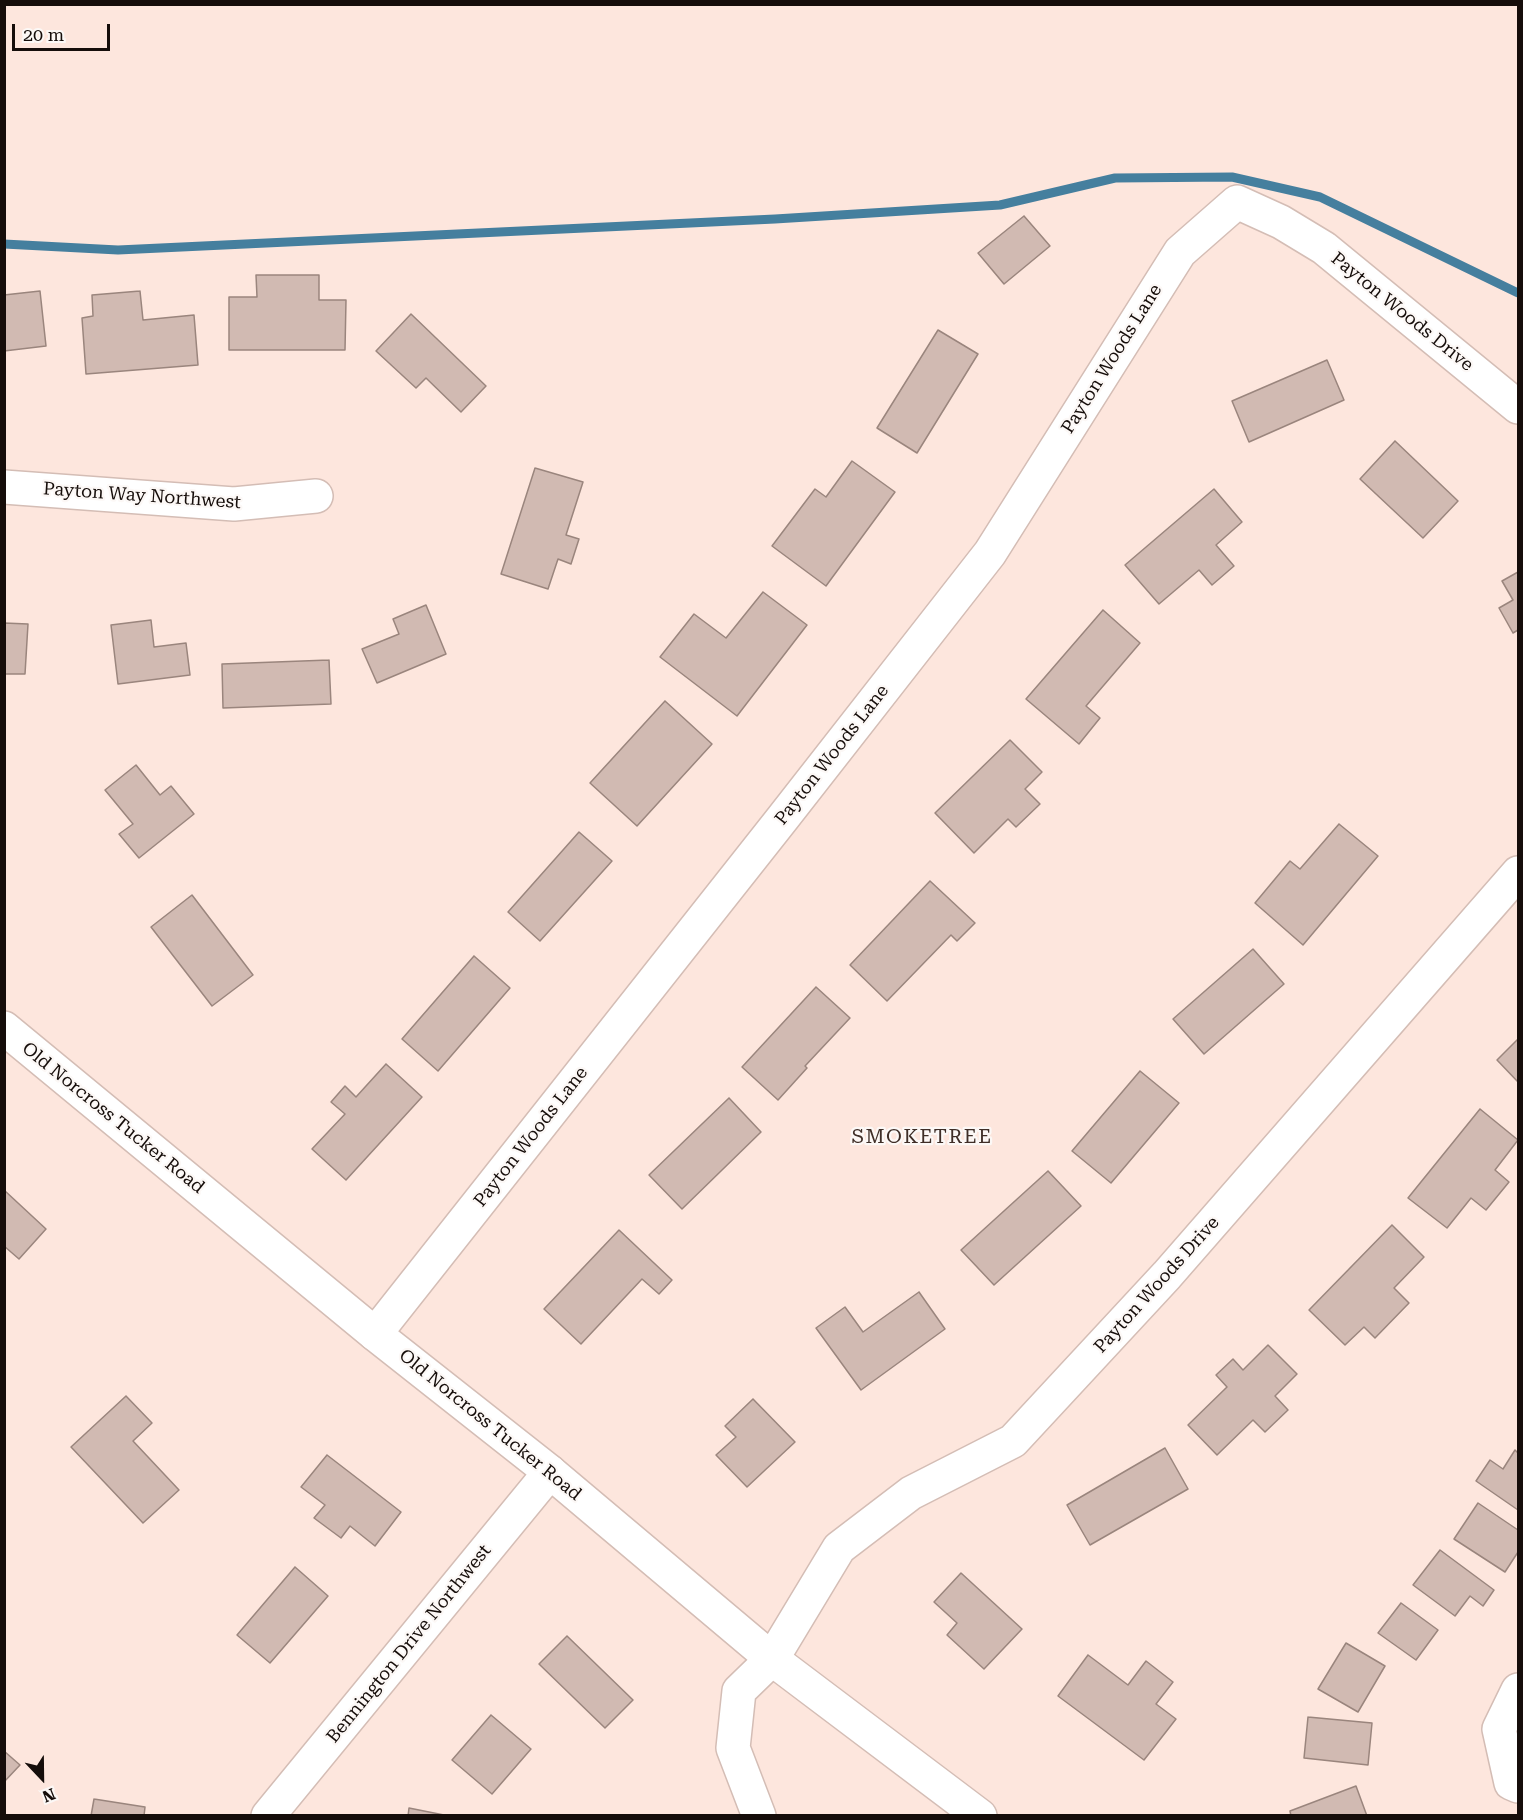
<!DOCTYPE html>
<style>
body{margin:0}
#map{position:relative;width:1523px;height:1820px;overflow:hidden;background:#fde6dd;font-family:"Roboto Serif",serif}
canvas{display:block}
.frame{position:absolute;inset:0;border:6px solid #150d0a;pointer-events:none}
.north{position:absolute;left:12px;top:1748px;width:60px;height:60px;-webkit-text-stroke:4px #fcf8f6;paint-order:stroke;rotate:158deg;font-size:16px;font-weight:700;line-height:24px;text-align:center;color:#150d0a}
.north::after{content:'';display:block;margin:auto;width:21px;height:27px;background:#150d0a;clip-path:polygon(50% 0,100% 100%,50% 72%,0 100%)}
.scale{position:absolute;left:12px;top:24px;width:98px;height:27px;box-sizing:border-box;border:3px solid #150d0a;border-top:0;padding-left:8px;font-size:18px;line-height:21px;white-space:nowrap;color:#150d0a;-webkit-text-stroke:4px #fcf8f6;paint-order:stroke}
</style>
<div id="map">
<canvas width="1523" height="1820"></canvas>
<div class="frame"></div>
<div class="north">N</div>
<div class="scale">20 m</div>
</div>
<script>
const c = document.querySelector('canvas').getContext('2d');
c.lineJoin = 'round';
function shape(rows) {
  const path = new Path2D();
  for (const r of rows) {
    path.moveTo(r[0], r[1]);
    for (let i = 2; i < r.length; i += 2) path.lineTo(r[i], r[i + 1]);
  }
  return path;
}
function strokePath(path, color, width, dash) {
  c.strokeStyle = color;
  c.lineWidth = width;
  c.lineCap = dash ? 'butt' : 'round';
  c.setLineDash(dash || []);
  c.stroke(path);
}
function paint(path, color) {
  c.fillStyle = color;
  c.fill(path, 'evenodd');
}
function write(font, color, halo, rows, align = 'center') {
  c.font = font + ' "Roboto Serif",serif';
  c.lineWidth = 4.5;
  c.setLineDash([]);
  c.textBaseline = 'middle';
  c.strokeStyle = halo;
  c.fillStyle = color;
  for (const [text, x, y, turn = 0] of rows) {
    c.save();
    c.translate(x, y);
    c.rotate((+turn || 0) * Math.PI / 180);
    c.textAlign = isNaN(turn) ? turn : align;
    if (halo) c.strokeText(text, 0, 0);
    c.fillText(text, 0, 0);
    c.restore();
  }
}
const stream = shape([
 [4,244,118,250,775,219,1000,205,1115,178,1232,177,1320,197,1518,293]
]);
const building = shape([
 [1024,216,1050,246,1004,284,978,253,1024,216],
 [256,275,319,275,319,300,346,300,345,350,229,350,229,297,257,297,256,275],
 [40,291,46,346,4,351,4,295,40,291],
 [140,291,143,320,194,315,198,365,86,374,82,318,93,316,92,295,140,291],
 [411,314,486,386,461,412,426,378,416,388,376,351,411,314],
 [938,330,978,354,917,453,877,428,938,330],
 [1327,360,1344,400,1249,442,1232,401,1327,360],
 [1395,441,1458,501,1423,538,1360,479,1395,441],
 [852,461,895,492,826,586,772,546,815,489,826,497,852,461],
 [535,468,583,482,566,535,579,539,571,564,558,559,548,589,501,574,535,468],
 [1214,489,1242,522,1216,545,1234,566,1212,585,1199,570,1159,604,1125,565,1214,489],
 [1518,572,1518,630,1513,633,1499,608,1513,600,1502,581,1518,572],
 [763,592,807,625,737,716,660,657,694,614,726,638,763,592],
 [426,605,446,654,377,683,362,649,399,634,393,619,426,605],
 [1103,610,1140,643,1086,706,1100,718,1079,744,1026,699,1103,610],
 [151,620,154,647,186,643,190,675,118,684,111,625,151,620],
 [4,623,28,624,25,674,4,674,4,623],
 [329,660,331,704,223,708,222,664,329,660],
 [665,701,712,744,637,826,590,783,665,701],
 [1010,740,1042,772,1025,789,1040,804,1016,827,1008,819,974,853,935,813,1010,740],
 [136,765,160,795,171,786,194,814,139,858,119,834,133,824,105,790,136,765],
 [1339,824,1378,856,1303,945,1255,903,1290,861,1300,869,1339,824],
 [579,832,612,861,540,941,508,912,579,832],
 [930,881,975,923,957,941,951,935,887,1001,850,965,930,881],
 [192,895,253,975,212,1006,151,927,192,895],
 [1253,949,1284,984,1204,1054,1173,1019,1253,949],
 [474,956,510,988,438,1071,402,1039,474,956],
 [816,987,850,1018,805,1066,807,1068,778,1100,742,1067,816,987],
 [1518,1039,1518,1082,1497,1060,1518,1039],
 [386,1064,422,1097,346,1180,312,1149,345,1114,331,1102,345,1086,356,1097,386,1064],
 [1140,1071,1179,1103,1111,1183,1072,1151,1140,1071],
 [729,1098,761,1132,682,1209,649,1175,729,1098],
 [1480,1109,1518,1140,1495,1170,1509,1182,1486,1210,1471,1198,1447,1228,1408,1198,1480,1109],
 [1048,1171,1081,1206,994,1285,961,1250,1048,1171],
 [4,1190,46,1229,19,1259,4,1246,4,1190],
 [1392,1225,1424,1257,1394,1288,1409,1303,1375,1338,1364,1327,1345,1345,1309,1310,1392,1225],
 [619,1230,672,1280,659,1294,642,1279,581,1344,544,1309,619,1230],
 [919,1292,945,1329,861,1390,816,1328,845,1307,863,1332,919,1292],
 [1268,1345,1297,1374,1275,1396,1288,1410,1265,1432,1253,1420,1217,1455,1188,1425,1227,1387,1216,1375,1233,1359,1243,1370,1268,1345],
 [126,1396,152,1423,133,1441,179,1490,143,1523,71,1447,126,1396],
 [753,1399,795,1442,747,1487,716,1455,736,1437,725,1426,753,1399],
 [1165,1448,1188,1489,1090,1545,1067,1505,1165,1448],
 [1515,1450,1518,1453,1518,1510,1476,1481,1490,1460,1503,1469,1515,1450],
 [327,1455,401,1512,375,1546,350,1526,341,1538,314,1518,325,1505,301,1487,327,1455],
 [1478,1503,1518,1530,1518,1552,1505,1572,1454,1539,1478,1503],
 [1440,1550,1494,1590,1483,1606,1470,1596,1455,1616,1413,1585,1440,1550],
 [295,1567,328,1596,270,1663,237,1635,295,1567],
 [961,1573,1022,1629,984,1669,947,1635,957,1623,934,1602,961,1573],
 [1401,1603,1438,1630,1416,1660,1378,1633,1401,1603],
 [567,1636,633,1700,605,1728,539,1664,567,1636],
 [1346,1643,1385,1666,1358,1712,1318,1689,1346,1643],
 [1088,1655,1128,1685,1146,1661,1173,1682,1156,1704,1176,1719,1144,1760,1058,1696,1088,1655],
 [491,1715,531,1749,492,1794,452,1760,491,1715],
 [1308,1717,1372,1723,1368,1765,1304,1758,1308,1717],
 [4,1751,20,1765,4,1782,4,1751],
 [1356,1786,1367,1816,1291,1816,1290,1811,1356,1786],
 [94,1799,145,1807,144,1816,91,1816,94,1799],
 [409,1808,449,1816,408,1816,409,1808]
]);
const street = shape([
 [4,487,234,504,316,496],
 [375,1334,782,819,990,553,1180,252,1237,202,1281,222,1324,248,1518,407],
 [1518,1690,1499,1729,1511,1783,1518,1786],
 [268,1816,550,1472],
 [759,1816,733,1748,739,1691,772,1659,839,1548,911,1493,1013,1441,1167,1275,1518,873]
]);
const secondary = shape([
 [4,1028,375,1334,550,1472,772,1659,980,1816]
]);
const streetNames = [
 ["Payton Woods Drive",1402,312,39],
 ["Payton Woods Lane",1112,359,-58],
 ["Payton Way Northwest",142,496,4],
 ["Payton Woods Lane",832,755,-52],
 ["Old Norcross Tucker Road",113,1118,39],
 ["Payton Woods Lane",531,1137,-52],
 ["Payton Woods Drive",1157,1285,-48],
 ["Old Norcross Tucker Road",490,1425,39],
 ["Bennington Drive Northwest",409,1644,-51]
];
const neighbourhoodNames = [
 ["SMOKETREE",922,1137]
];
strokePath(stream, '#457f9e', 9);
paint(building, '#d1bab2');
strokePath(building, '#9a857d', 1.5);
strokePath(street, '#d4bdb5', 36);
strokePath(secondary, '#d4bdb5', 36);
strokePath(street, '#fff', 33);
strokePath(secondary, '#fff', 33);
write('18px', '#150d0a', '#fcf8f6', streetNames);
c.letterSpacing = '1.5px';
write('20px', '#3f2e27', '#fcf8f6', neighbourhoodNames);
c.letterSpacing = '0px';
</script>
